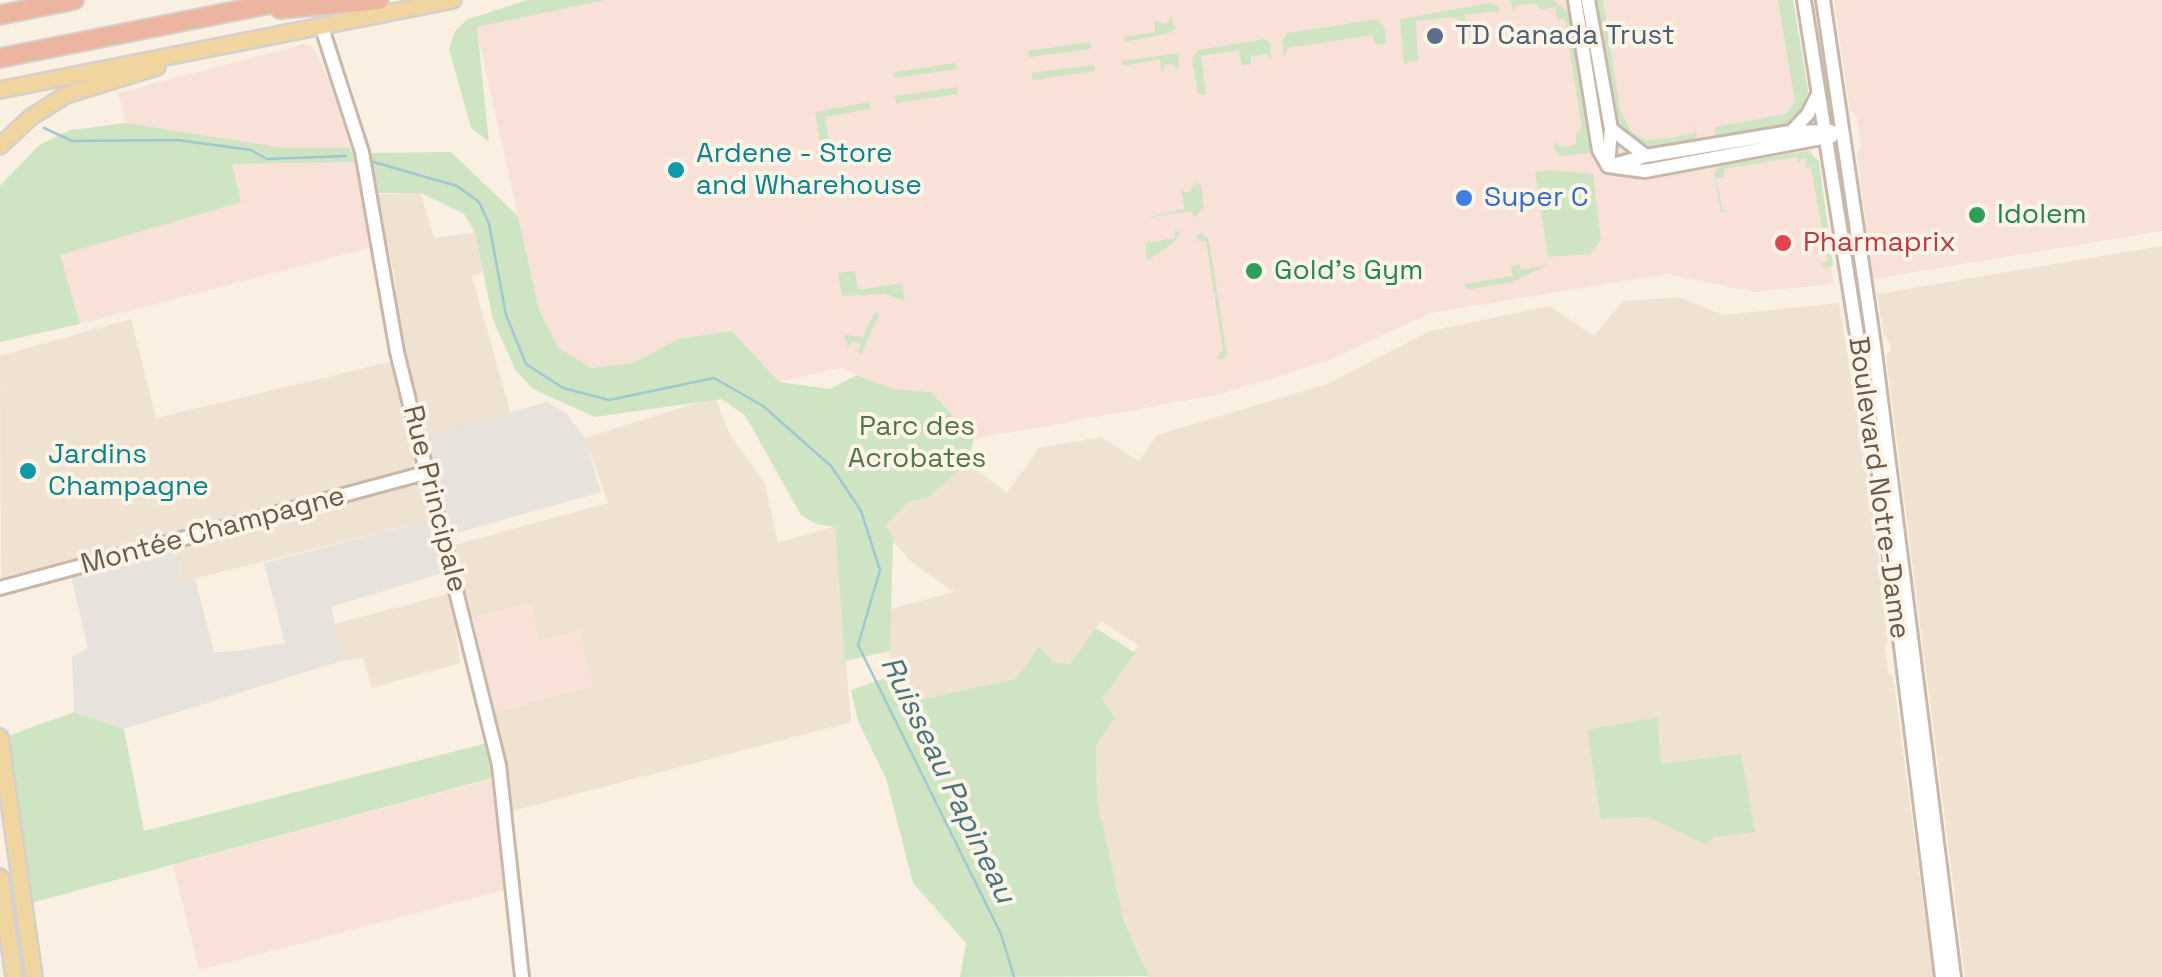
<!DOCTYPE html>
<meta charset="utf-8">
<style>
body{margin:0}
canvas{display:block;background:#f9f0e2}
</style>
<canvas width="2162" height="977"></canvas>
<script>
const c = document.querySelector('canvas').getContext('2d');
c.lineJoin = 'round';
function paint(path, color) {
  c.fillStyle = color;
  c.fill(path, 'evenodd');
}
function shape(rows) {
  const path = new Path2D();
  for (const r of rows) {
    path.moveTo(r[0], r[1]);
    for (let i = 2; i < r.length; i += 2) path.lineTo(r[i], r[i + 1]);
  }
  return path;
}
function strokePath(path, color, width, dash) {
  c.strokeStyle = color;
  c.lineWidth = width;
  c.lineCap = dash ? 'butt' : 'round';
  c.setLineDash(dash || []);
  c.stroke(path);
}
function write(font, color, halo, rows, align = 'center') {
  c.font = font + ' "Space Grotesk",sans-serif';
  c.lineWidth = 8;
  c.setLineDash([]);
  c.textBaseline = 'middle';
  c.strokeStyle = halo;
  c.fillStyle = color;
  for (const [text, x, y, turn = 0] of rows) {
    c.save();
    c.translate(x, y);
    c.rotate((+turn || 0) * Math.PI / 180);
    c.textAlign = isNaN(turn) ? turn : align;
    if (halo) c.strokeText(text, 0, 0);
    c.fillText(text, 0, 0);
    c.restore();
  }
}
const residential = shape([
 [421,193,434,238,475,232,483,272,472,276,511,415,418,438,386,293,397,289,377,194],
 [2162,246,2162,977,1965,977,1886,356,1892,349,1883,331,1877,294],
 [1679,297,1723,315,1839,303,1876,528,1888,642,1885,648,1888,673,1893,677,1933,977,1145,977,1149,975,1124,922,1097,799,1096,745,1115,717,1102,699,1138,645,1101,621,1070,664,1053,662,1017,679,898,704,883,617,891,609,954,592,913,563,881,529,908,502,927,498,967,463,1007,493,1039,448,1101,437,1139,461,1157,435,1327,384,1430,331,1550,306,1594,336,1623,301],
 [131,319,156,418,390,362,417,470,1,580,0,356],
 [715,397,730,435,765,483,778,543,835,526,851,722,508,812,489,714,593,686,540,641,531,603,468,619,451,546,608,503,585,438],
 [420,482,433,519,182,582,176,548],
 [451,593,460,663,372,688,363,658,344,660,335,624]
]);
const commercial = shape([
 [606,0,1787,0,1834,284,1754,292,1668,274,1431,313,1327,361,1221,394,974,439,931,392,893,389,841,368,778,382,732,331,678,339,634,363,591,368,559,348,539,310,476,27],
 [1834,0,2162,0,2162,231,1873,279,1857,154,1861,145,1856,115,1850,110],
 [304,44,313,47,330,82,350,148,284,148,126,123,118,93],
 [357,162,373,247,80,324,59,255,240,202,232,164],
 [531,602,540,640,580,630,593,686,494,713,473,618],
 [492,779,504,890,199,970,173,865]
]);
const industrial = shape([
 [547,402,566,413,585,438,601,492,453,534,426,436],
 [433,519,445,572,331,607,344,660,124,729,74,712,72,657,88,648,71,576,176,548,182,582,195,579,214,652,237,651,285,643,264,563]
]);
const green = shape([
 [527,0,606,0,477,27,489,142,471,128,449,49,455,31,466,20],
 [1510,0,1553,0,1567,11,1575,26,1594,148,1590,153,1560,156,1554,148,1556,142,1560,147,1576,145,1576,133,1582,130,1565,19,1558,20,1555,7,1540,10,1536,3,1514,6,1515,15],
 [1595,0,1603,0,1620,110,1631,132,1646,140,1672,138,1695,133,1695,125,1697,135,1694,139,1648,146,1619,130],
 [1778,0,1793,0,1808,90,1805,103,1800,114,1785,125,1716,136,1714,127,1786,114,1795,102],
 [1490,3,1499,7,1498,17,1496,11,1465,15,1466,23,1451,17,1416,21,1418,63,1412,60,1404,64,1400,19],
 [1171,15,1175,28,1170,33,1124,42,1124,37,1155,32,1154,21,1167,24],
 [1377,19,1385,28,1386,43,1375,45,1373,35,1287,48,1284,57,1282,40,1288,33],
 [1264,39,1271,44,1271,61,1268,54,1251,56,1251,64,1242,66,1239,50,1201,56,1206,94,1198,95,1192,58,1199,50],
 [1090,42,1091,49,1029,57,1028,51],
 [1179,53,1178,70,1172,64,1165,65,1162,73,1160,59,1122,66,1122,61],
 [956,63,957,69,895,78,894,72],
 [1094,65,1095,71,1033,80,1032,73],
 [958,87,958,94,896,103,895,96],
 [869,102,870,109,825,117,831,152,822,153,815,112],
 [126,123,284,148,350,148,357,162,232,164,241,202,60,255,80,324,0,342,0,186,39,145,71,130],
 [1808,151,1819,161,1833,265,1824,268,1820,264,1828,262,1811,167,1805,167,1807,159,1801,158,1798,165,1797,157,1724,169,1724,177,1716,178,1722,209,1730,211,1721,212,1714,172,1720,165],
 [451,152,518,216,539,310,559,348,591,368,634,363,678,339,732,331,779,382,830,389,857,375,893,389,931,392,974,439,967,463,927,498,908,502,885,525,893,537,890,651,845,661,835,527,816,524,801,515,745,415,721,399,595,417,533,389,516,371,493,320,475,232,464,214,421,193,377,193,368,153],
 [1550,170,1593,174,1601,240,1590,254,1548,257,1535,172],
 [1194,183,1201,185,1204,207,1195,217,1190,211,1141,219,1184,209,1181,186,1184,192,1190,192],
 [1175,230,1180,233,1174,242,1147,261,1145,243,1175,238],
 [1201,233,1209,240,1227,355,1222,359,1217,358,1223,350,1206,241,1198,241,1196,236],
 [1519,264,1520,270,1548,265,1512,282,1466,290,1465,284,1512,276,1511,266],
 [855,271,858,290,902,283,905,301,885,294,842,296,838,273],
 [875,312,879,314,861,355,858,352,861,344,852,341,848,347,844,335,863,337],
 [1096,628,1135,653,1102,699,1115,717,1096,745,1097,799,1124,922,1149,976,960,977,966,943,913,883,886,778,858,721,851,690,894,675,899,704,1016,679,1039,647,1053,662,1070,664],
 [74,712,124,729,144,831,487,743,492,778,31,903,8,736],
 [1657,717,1661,764,1741,754,1755,832,1714,837,1706,845,1648,817,1601,819,1587,730]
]);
const stream = shape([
 [44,128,72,141,177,140,251,150,267,159,346,156],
 [370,161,457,186,479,202,489,224,506,315,526,364,563,388,609,400,714,378,763,406,831,466,861,511,880,570,858,645,1001,934,1014,977]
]);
const minor = shape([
 [1575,0,1599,150,1608,166,1645,171,1832,136],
 [1588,0,1611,129,1608,166],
 [1804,0,1882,493,1942,977],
 [1823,0,1874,345,1954,977],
 [321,25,362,152,397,352,499,765,522,977],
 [1611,129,1646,156],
 [1791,132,1808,114,1817,96],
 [1609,166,1646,156,1790,132,1831,131],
 [0,588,425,473]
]);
const major = shape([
 [0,90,453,0],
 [0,146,31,117,66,95,157,67],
 [0,737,34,977],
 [0,877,14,977]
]);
const highway = shape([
 [280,9,379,0],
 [0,15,74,0],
 [0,58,290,0]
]);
const markers = [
 [1435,36,10,"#5c6f8a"],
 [676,170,10,"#0f9aa8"],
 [1464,198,10,"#3f7fe0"],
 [1977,215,10,"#2e9e5b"],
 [1783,243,10,"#e0444e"],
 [1254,271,10,"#2e9e5b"],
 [28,471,10,"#0f9aa8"]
];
const serviceNames = [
 ["TD Canada Trust",1455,36]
];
const cultureNames = [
 ["Ardene - Store",696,154],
 ["and Wharehouse",696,186],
 ["Jardins",48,455],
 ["Champagne",48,487]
];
const shopNames = [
 ["Super C",1484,198]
];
const leisureNames = [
 ["Idolem",1997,215],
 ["Gold's Gym",1274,271]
];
const healthNames = [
 ["Pharmaprix",1803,243]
];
const parkNames = [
 ["Parc des",917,427],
 ["Acrobates",917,459]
];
const streetNames = [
 ["Boulevard Notre-Dame",1878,488,82],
 ["Rue Principale",434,499,76],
 ["Montée Champagne",213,531,-15]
];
const waterNames = [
 ["Ruisseau Papineau",947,780,64]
];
paint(residential, '#efe2d1');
paint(commercial, '#f8e1d7');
paint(industrial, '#e8e2dd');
paint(green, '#cfe4c3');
strokePath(stream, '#a1c7d0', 2.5);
strokePath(minor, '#c8b8ab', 18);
strokePath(major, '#d6d0cd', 20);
strokePath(highway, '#d6d0cd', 22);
strokePath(minor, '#fff', 12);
strokePath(major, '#f0d5a1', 15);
strokePath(highway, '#ecb5a0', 18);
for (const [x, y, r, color] of markers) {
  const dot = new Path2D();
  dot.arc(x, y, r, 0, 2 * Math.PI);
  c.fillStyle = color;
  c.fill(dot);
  strokePath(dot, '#fcf5e7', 4);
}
write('28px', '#4e5e75', '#fcf5e7', serviceNames, 'left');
write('28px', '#0d838f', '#fcf5e7', cultureNames, 'left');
write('28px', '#366cbe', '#fcf5e7', shopNames, 'left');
write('28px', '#27864d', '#fcf5e7', leisureNames, 'left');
write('28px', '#be3a42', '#fcf5e7', healthNames, 'left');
write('28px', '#557748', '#fcf5e7', parkNames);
write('28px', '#6d584c', '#fcf5e7', streetNames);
write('italic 30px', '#48747e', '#fcf5e7', waterNames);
</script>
